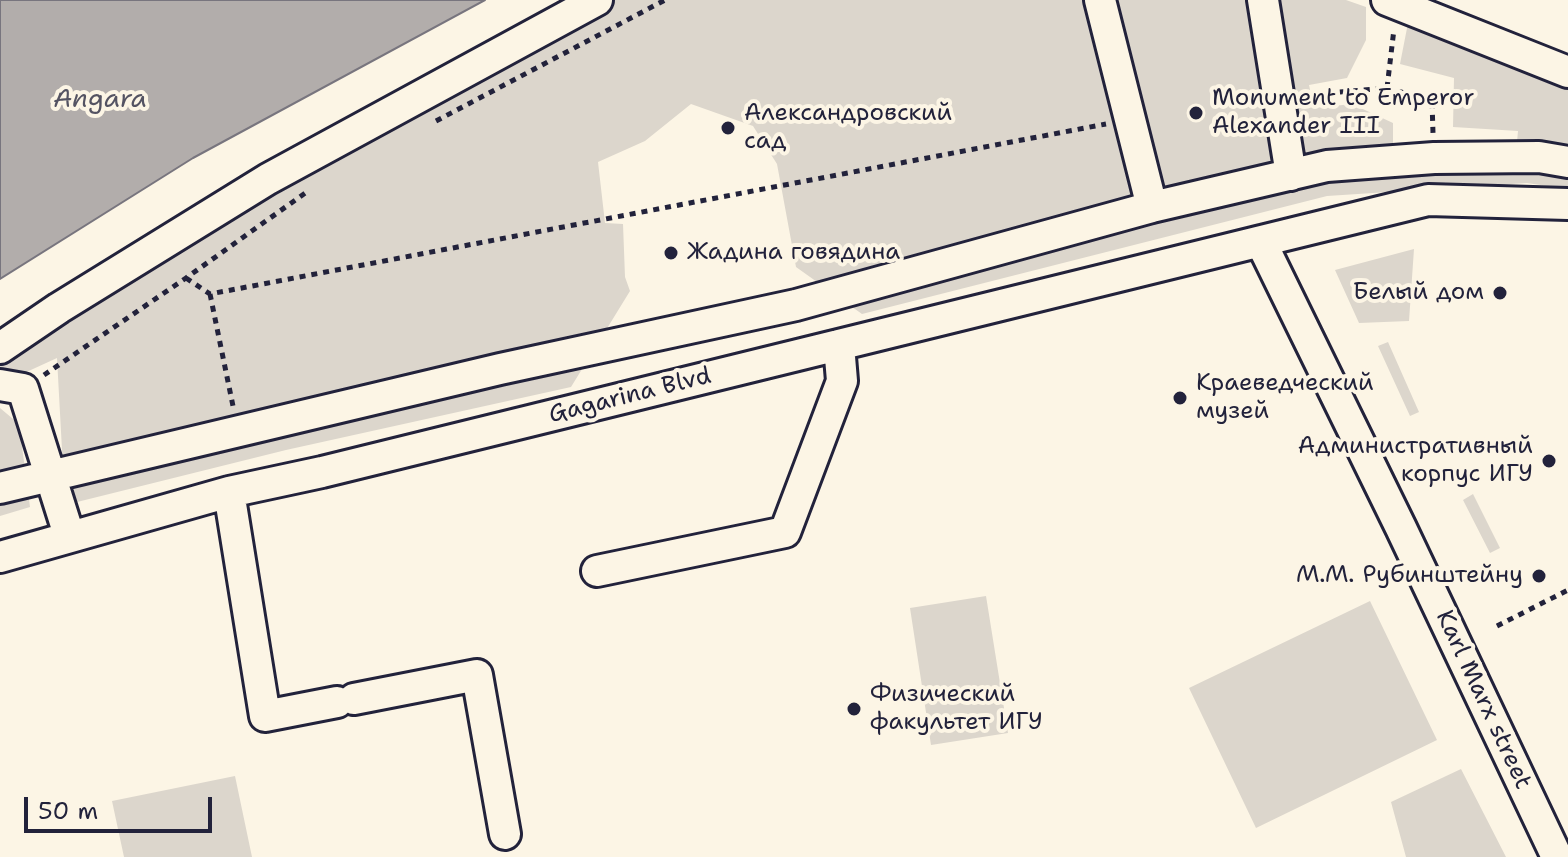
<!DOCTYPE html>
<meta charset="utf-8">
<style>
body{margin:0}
#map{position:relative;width:1568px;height:857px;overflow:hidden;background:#fcf5e5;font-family:"Shantell Sans",sans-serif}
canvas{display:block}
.scale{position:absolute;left:24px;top:797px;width:188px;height:36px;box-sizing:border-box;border:4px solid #22223b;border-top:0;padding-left:10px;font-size:24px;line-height:28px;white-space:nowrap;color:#22223b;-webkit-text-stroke:6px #fcf5e5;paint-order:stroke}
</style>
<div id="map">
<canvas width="1568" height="857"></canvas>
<div class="scale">50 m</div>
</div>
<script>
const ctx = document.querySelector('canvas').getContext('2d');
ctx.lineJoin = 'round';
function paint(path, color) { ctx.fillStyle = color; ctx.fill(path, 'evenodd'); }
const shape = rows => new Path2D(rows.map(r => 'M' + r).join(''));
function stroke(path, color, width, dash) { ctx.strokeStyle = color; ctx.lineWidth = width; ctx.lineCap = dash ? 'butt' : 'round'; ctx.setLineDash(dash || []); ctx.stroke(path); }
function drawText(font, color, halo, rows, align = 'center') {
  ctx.font = font + ' "Shantell Sans",sans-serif'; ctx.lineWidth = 8; ctx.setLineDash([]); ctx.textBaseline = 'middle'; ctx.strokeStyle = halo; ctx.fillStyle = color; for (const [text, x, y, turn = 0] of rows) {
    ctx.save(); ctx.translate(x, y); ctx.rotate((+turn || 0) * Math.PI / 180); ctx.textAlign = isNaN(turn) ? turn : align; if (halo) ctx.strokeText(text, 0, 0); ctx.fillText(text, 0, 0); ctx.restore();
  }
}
paint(shape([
 [614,0,1346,0,1366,7,1366,40,1347,78,1309,85,1314,108,1352,104,1393,123,1393,149,1327,181,1557,169,1568,171,1568,189,1527,183,1327,196,862,314,796,267,777,164,753,126,691,104,645,141,598,162,605,223,623,224,625,277,630,291,571,387,286,450,65,505,57,358,9,380,0,374,0,359,230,212],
 [1408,23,1568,84,1568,148,1517,142,1518,131,1453,127,1454,78,1400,64],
 [1414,249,1409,321,1359,323,1335,270],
 [1388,342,1419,412,1410,416,1378,346],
 [0,408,19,424,30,507,0,516],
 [1473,494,1500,548,1490,553,1463,500],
 [986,596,1008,733,931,745,910,608],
 [1370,601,1437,740,1256,828,1189,688],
 [1461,769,1506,857,1406,857,1391,802],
 [235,776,252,857,124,857,112,801]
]), '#dcd6cc');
const water = shape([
 [0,0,485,0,193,158,0,279,0,0]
]);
paint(water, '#b2adab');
stroke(water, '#78757e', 2);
const minor = shape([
 [1100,0,1152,207],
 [1263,0,1291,175],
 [1387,0,1568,72],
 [1261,242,1401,528,1557,857],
 [0,348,59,308,268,179,597,0],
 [0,385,23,389,69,535],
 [0,488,500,369,796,305,1152,207,1327,166,1434,158,1539,157,1568,162],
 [229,492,265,716,337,702],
 [0,557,229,492,322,472,1428,200,1568,204],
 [597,571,785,532,842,381,839,345],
 [354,699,477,675,505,834]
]);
stroke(minor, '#22223b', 36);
stroke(shape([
 [1387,88,1394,29],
 [1304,95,1387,88,1432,101,1433,133],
 [436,121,665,0],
 [186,278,210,294,1106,124],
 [210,294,233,406],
 [44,375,186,278,308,191],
 [1497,626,1568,590]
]), '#22223b', 5, [6, 6]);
stroke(minor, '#fcf5e5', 30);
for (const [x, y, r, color] of [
 [1196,113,8,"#22223b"],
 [728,128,8,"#22223b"],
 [671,253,8,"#22223b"],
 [1500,293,8,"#22223b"],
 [1180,398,8,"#22223b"],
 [1549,461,8,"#22223b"],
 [1539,576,8,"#22223b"],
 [854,709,8,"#22223b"]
]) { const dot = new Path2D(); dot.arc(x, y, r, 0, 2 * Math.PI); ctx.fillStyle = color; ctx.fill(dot); stroke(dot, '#fcf5e5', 3); }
drawText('24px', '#22223b', '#fcf5e5', [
 ["Monument to Emperor",1212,99],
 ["Alexander III",1212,127],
 ["Александровский",744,114],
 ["сад",744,142],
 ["Жадина говядина",687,253],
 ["Белый дом",1484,293,"right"],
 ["Краеведческий",1196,384],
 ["музей",1196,412],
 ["Административный",1533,447,"right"],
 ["корпус ИГУ",1533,475,"right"],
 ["М.М. Рубинштейну",1523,576,"right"],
 ["Физический",870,695],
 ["факультет ИГУ",870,723]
], 'left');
drawText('24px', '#22223b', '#fcf5e5', [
 ["Gagarina Blvd",630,396,-14],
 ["Karl Marx street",1483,700,65]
]);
drawText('italic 26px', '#545362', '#fcf5e5', [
 ["Angara",100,100]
]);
</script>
